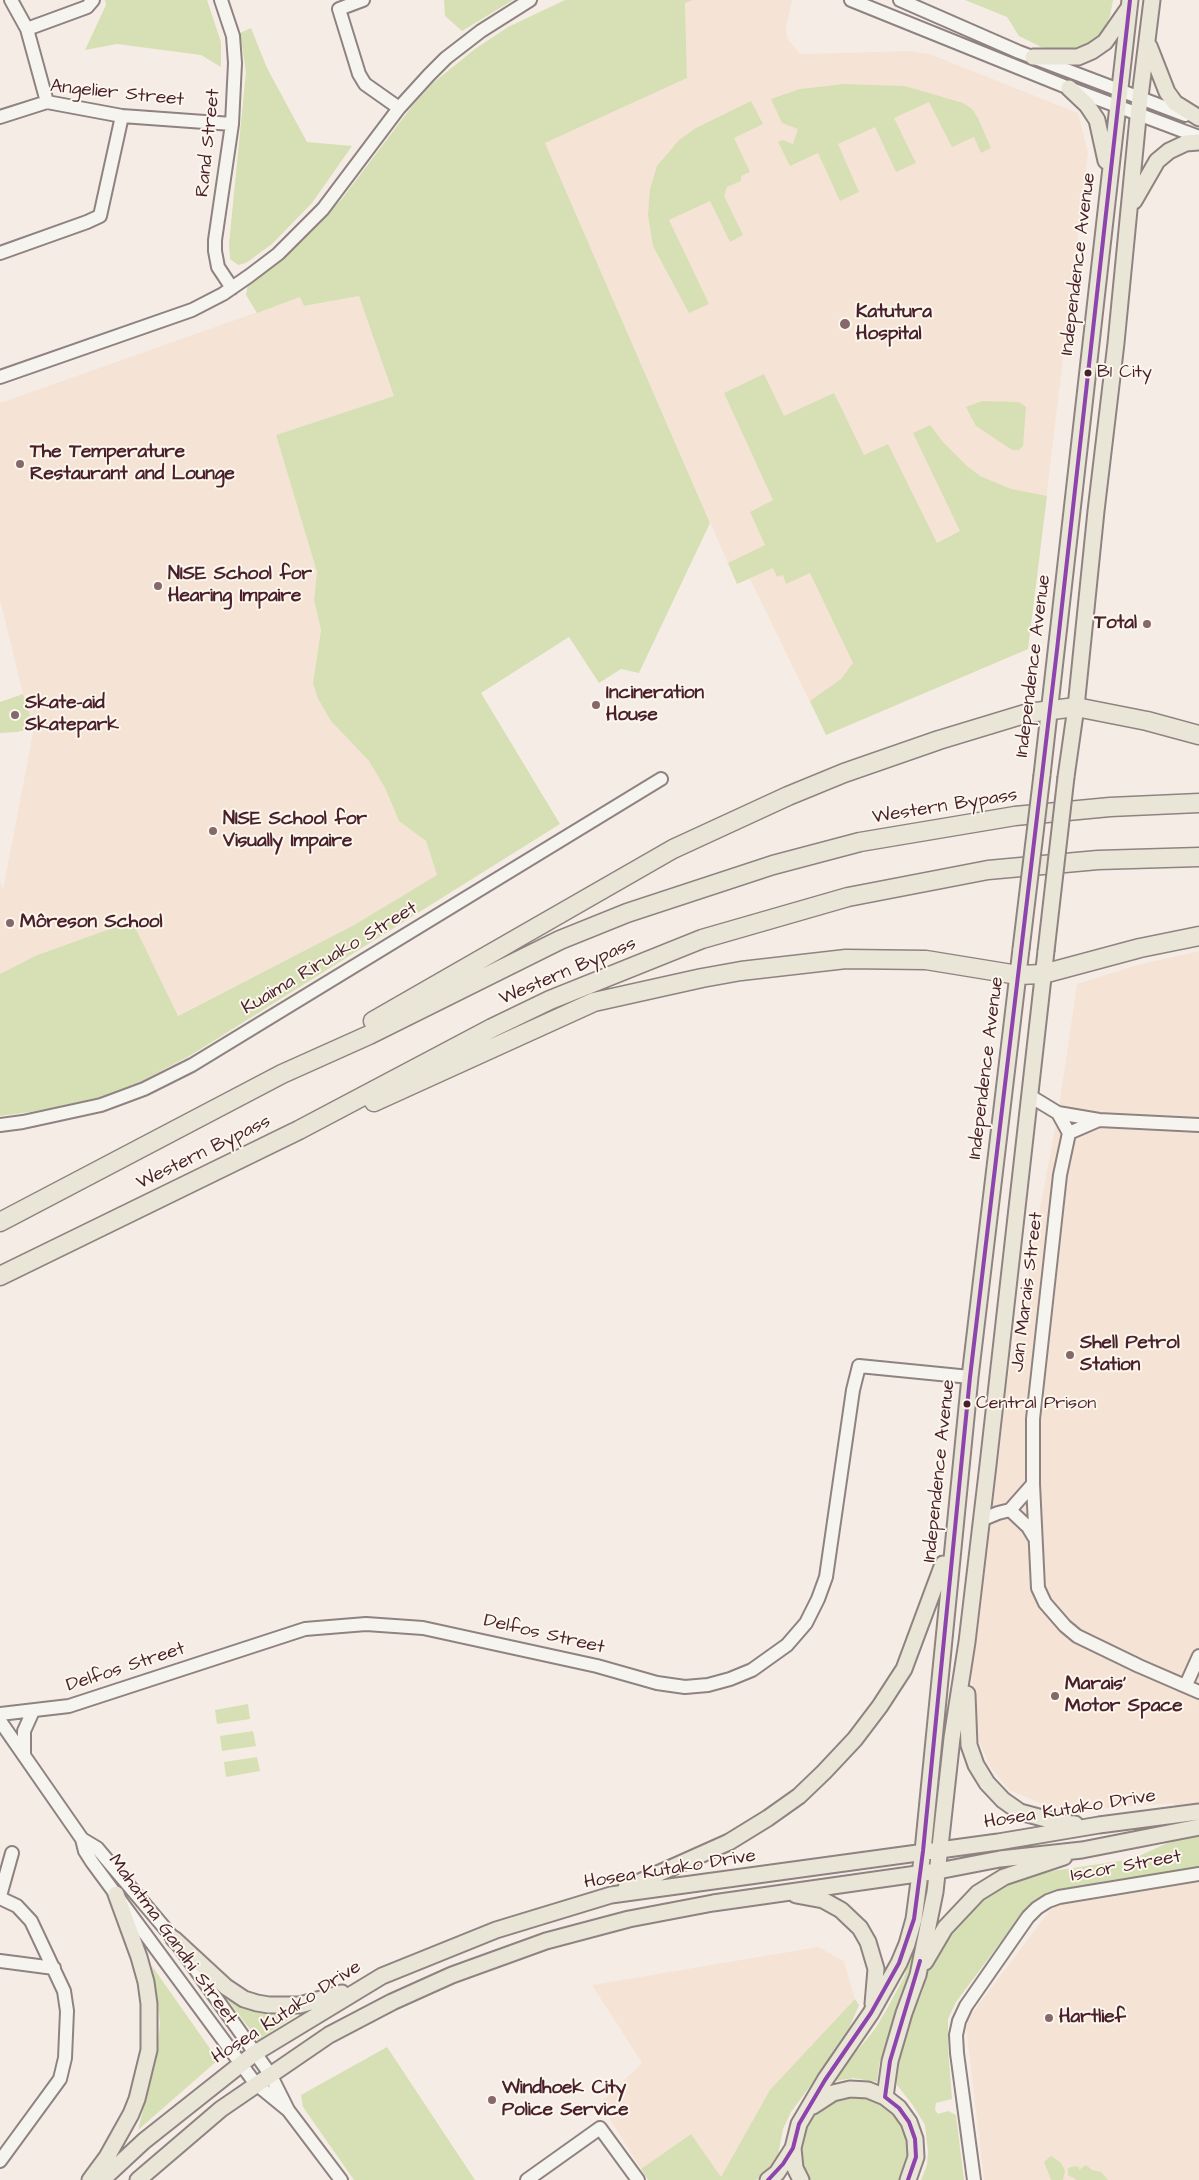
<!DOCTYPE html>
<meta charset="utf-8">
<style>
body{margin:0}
canvas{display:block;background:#f5ede5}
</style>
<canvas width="1199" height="2180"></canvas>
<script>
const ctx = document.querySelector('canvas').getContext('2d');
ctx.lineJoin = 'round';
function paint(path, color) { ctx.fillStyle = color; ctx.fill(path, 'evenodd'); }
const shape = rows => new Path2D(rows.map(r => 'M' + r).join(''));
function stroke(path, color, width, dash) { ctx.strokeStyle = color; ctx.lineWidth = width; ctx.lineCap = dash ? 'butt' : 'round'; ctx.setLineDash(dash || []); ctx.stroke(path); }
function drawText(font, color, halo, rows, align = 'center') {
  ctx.font = font + ' "Architects Daughter",sans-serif'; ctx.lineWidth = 4; ctx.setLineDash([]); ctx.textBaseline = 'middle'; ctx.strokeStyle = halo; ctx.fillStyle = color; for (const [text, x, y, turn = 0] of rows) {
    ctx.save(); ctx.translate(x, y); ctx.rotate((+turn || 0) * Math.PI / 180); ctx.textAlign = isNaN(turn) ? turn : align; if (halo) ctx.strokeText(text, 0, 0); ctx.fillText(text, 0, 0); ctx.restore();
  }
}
paint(shape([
 [693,0,792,0,786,29,787,38,800,54,909,51,930,54,1078,113,1088,152,1028,649,826,735,750,579,737,584,545,143,687,78,685,2],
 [359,296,395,396,276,435,317,572,314,600,321,630,313,683,318,699,331,721,369,761,385,788,399,821,426,841,437,875,354,925,177,1016,35,956,0,974,0,881,3,889,34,728,23,694,0,600,0,403,300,297,305,306],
 [1199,951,1199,2180,984,2180,966,2028,970,2016,1053,1906,1181,1882,1174,1803,1061,1812,1009,1790,991,1768,979,1741,967,1642,981,1520,1058,1113,1077,984,1137,965],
 [818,1947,844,1961,855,1999,761,2106,721,2178,691,2134,641,2169,600,2103,642,2063,592,1985]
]), '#f5e4d6');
paint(shape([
 [105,0,207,0,221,42,221,67,201,55,117,44,85,50,106,5],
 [444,0,513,0,462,31,445,16],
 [565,0,693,0,685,3,687,78,545,143,710,523,639,673,621,669,599,683,569,637,481,693,560,824,191,1055,140,1082,100,1098,60,1108,0,1116,0,974,35,956,132,921,178,1016,354,925,437,875,426,841,399,821,385,788,369,761,331,721,318,699,313,683,321,630,314,600,317,572,276,435,394,396,359,296,304,306,300,297,257,313,246,295,248,284,281,260,341,200,413,105,433,83,475,49,508,27],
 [965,0,1113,0,1110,16,1101,35,1091,44,1075,50,1059,51,1041,47,1019,36,1007,17],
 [251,28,267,68,307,142,352,146,312,203,272,244,246,263,238,265,230,259,229,244,246,72,240,33],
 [844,84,905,86,963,103,972,109,978,118,991,148,981,153,974,137,952,147,929,102,894,118,916,163,896,172,875,127,838,144,859,192,840,201,818,153,790,166,778,142,782,140,793,144,798,129,782,123,771,99,800,89],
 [751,101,763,124,734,138,750,172,741,176,741,181,727,187,724,196,743,235,730,242,710,201,669,220,709,304,689,313,653,246,648,215,650,189,657,166,679,140,696,128],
 [764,374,784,416,834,393,864,455,888,444,937,543,960,531,913,433,930,425,943,442,967,466,980,476,1011,489,1047,496,1028,649,826,735,810,701,841,679,853,663,810,573,786,584,783,575,777,577,773,568,737,584,728,563,765,545,750,512,773,500,724,393],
 [982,401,1019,402,1026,407,1023,446,1019,450,1012,450,976,426,966,407],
 [23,694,34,728,17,732,0,733,0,702],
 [248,1704,250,1719,217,1724,215,1710],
 [253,1731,256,1746,222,1751,220,1736],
 [257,1757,260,1771,226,1777,224,1762],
 [1199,1836,1199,1869,1144,1878,1024,1913,1014,1924,956,2002,948,2019,948,2049,952,2099,936,2103,935,2110,938,2114,948,2111,956,2115,964,2180,921,2180,927,2165,928,2152,925,2125,912,2104,897,2085,895,2067,908,2024,922,1993,931,1961,947,1937,980,1899,999,1887,1033,1874,1132,1859,1172,1841],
 [922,1922,915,1953,879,2065,877,2082,853,2078,831,2082,875,2029,888,2007,904,1977],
 [152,1966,218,2060,138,2130,157,2055,160,2023,157,1993],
 [855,1999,859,2005,844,2040,791,2112,783,2129,778,2155,773,2165,765,2173,756,2180,648,2180,641,2169,691,2134,721,2177,770,2090],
 [228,2000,271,2015,299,2013,258,2040],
 [387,2047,475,2180,354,2180,303,2107,301,2095],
 [855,2094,879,2100,897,2115,908,2137,909,2148,904,2172,900,2180,810,2180,801,2160,800,2146,808,2119,818,2108,830,2100],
 [1051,2156,1061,2163,1065,2171,1063,2180,1051,2180,1044,2162],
 [1086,2165,1092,2170,1101,2172,1108,2180,1077,2180,1068,2175,1068,2168,1075,2166,1079,2167,1079,2170]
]), '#d6e0b4');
const minor = shape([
 [11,0,27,29,47,102],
 [221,0,233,36,235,63,232,124,215,240,215,251,218,267,232,288],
 [363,0,339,9,359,74,365,84,399,108],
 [851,0,1069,88,1199,137],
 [900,0,1019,52,1185,115],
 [27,29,87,7,93,0],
 [0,117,47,102,122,116,232,124],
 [0,253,87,222,100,216,122,116],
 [0,377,192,310,223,294,249,276,278,254,323,209,399,108,429,75,446,58,481,31,530,0],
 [1030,1096,1058,1113,1099,1120,1199,1125],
 [1058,1113,1069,1133,1060,1175,1033,1419,1033,1484,1038,1588,1045,1603,1065,1626,1077,1636,1139,1666,1199,1692],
 [0,1125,23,1122,101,1105,144,1089,192,1065,661,779],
 [1069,1133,1099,1120],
 [1010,1510,1028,1527,1034,1537],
 [981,1520,998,1513,1010,1510,1033,1484],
 [1186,1685,1199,1656],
 [0,1714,69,1706,305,1629,366,1624,423,1628,597,1666,657,1683,685,1687,708,1685,730,1679,752,1670,787,1645,806,1623,818,1599,826,1577,853,1390,859,1366,970,1377],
 [0,1721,82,1839,85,1851,92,1862,255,2083,288,2110],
 [24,1755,24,1731,33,1711],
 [82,1839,97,1848,174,1939,270,2074,288,2110,341,2180],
 [0,1896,12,1853],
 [0,1898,17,1906,31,1921,64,1991,67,2011,65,2058,60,2079,0,2161],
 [0,1961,54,1968],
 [527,2180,600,2128,638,2180],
 [974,2180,957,2053,956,2035,959,2021,966,2006,1028,1917,1037,1908,1048,1901,1059,1897,1199,1874]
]);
const major = shape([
 [1149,46,1167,92,1175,103,1199,118],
 [1033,57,1078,57,1092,51,1105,42,1128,9],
 [1069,88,1087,105,1097,120,1106,161],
 [1134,201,1157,161,1169,151,1186,143,1199,142],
 [1042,775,1130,0],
 [1066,777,1076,707,1096,511,1116,343,1140,97,1152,0],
 [967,1694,969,1745,976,1765,987,1783,1003,1800,1020,1812,1061,1823,1075,1824],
 [626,1888,729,1842,768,1818,799,1796,824,1772,855,1739,880,1706,904,1669,943,1564],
 [796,1895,823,1900,841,1910,860,1928,868,1942,876,1969,873,2004],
 [174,1939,226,1987,244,1999,257,2003,269,2005,300,2005,342,1993],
 [925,1962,945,1928,978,1893,1004,1877,1064,1857],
 [885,2097,890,2061,904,2013,918,1975,935,1892,952,1738,967,1642,988,1465,1046,951],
 [813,2106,833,2093,850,2089,868,2090,885,2097,899,2108,909,2122,915,2139,916,2157,908,2180],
 [90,2180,107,2157,131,2114,137,2099,149,2050,149,2004,146,1982,139,1957,116,1894],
 [102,2180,144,2141,255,2053,382,1976,496,1930,611,1895,998,1842,1099,1825,1199,1812],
 [138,2180,221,2109,329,2035,392,2002,452,1975,546,1941,629,1919,713,1903,938,1871,1000,1859,1082,1850,1199,1827],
 [768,2180,777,2173,793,2148],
 [801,2180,795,2168,793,2148,799,2124,825,2080,871,2013,899,1963,907,1944,914,1919,923,1851,970,1377,1021,949]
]);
const highway = shape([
 [373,1021,673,849,788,796,844,773,939,740,1028,713,1076,707,1147,721,1199,735],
 [374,1102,594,1002,702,978,741,971,846,959,926,960,1018,975,1043,974,1140,948,1199,936],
 [0,1222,282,1074,369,1035,560,940,627,913,773,865,860,842,1015,816,1110,807,1199,803],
 [0,1276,299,1130,492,1028,550,1000,702,939,848,897,988,870,1098,860,1199,857]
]);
stroke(minor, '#8f8382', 16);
stroke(major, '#8f8382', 19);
stroke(highway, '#8f8382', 21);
stroke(minor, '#f6f4ef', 12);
stroke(major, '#e9e5d7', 15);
stroke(highway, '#e9e5d7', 18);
const majorBridge = shape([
 [1021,949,1042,775],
 [1046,951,1066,777]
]);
stroke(majorBridge, '#8f8382', 19, []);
stroke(majorBridge, '#e9e5d7', 15);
stroke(shape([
 [768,2180,783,2164,793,2148,799,2124,825,2080,871,2013,899,1963,914,1919,923,1851,970,1377,1057,650,1130,0],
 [908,2180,916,2157,915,2139,909,2122,899,2108,885,2097,890,2061,920,1961]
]), '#8e44ad', 4);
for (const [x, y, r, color] of [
 [845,324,6,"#86676c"],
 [1088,373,4.5,"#4a1f2b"],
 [20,464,5,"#86676c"],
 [158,586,5,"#86676c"],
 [1147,624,5,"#86676c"],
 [596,705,5,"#86676c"],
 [15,715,5,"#86676c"],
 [213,831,5,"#86676c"],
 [10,923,5,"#86676c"],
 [1070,1355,5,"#86676c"],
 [967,1404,4.5,"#4a1f2b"],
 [1055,1696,5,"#86676c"],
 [1049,2018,5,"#86676c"],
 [492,2100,5,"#86676c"]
]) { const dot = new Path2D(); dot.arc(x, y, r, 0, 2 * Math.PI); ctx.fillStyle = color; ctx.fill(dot); stroke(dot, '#fbf7ec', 2); }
drawText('18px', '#4a1f2b', '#fbf7ec', [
 ["B1 City",1097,373],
 ["Central Prison",976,1404]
], 'left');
drawText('19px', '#4a1f2b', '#fbf7ec', [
 ["Angelier Street",117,94,6],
 ["Rand Street",209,143,-84],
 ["Independence Avenue",1079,264,-83],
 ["Independence Avenue",1034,666,-83],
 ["Western Bypass",945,807,-9],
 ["Kuaima Riruako Street",330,959,-31],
 ["Western Bypass",568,972,-23],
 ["Independence Avenue",987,1068,-83],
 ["Western Bypass",204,1153,-26],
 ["Jan Marais Street",1028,1292,-83],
 ["Independence Avenue",940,1471,-84],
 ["Delfos Street",544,1635,13],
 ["Delfos Street",126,1668,-18],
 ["Hosea Kutako Drive",1070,1810,-9],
 ["Iscor Street",1126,1867,-10],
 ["Hosea Kutako Drive",670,1870,-9],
 ["Mahatma Gandhi Street",172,1940,54],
 ["Hosea Kutako Drive",287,2013,-33]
]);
drawText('bold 19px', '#4a1f2b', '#fbf7ec', [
 ["Katutura",856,313],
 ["Hospital",856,335],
 ["The Temperature",30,453],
 ["Restaurant and Lounge",30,475],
 ["NISE School for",168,575],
 ["Hearing Impaire",168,597],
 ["Total",1137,624,"right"],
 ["Incineration",606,694],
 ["House",606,716],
 ["Skate-aid",25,704],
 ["Skatepark",25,726],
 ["NISE School for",223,820],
 ["Visually Impaire",223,842],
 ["Môreson School",20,923],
 ["Shell Petrol",1080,1344],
 ["Station",1080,1366],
 ["Marais'",1065,1685],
 ["Motor Space",1065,1707],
 ["Hartlief",1059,2018],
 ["Windhoek City",502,2089],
 ["Police Service",502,2111]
], 'left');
</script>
